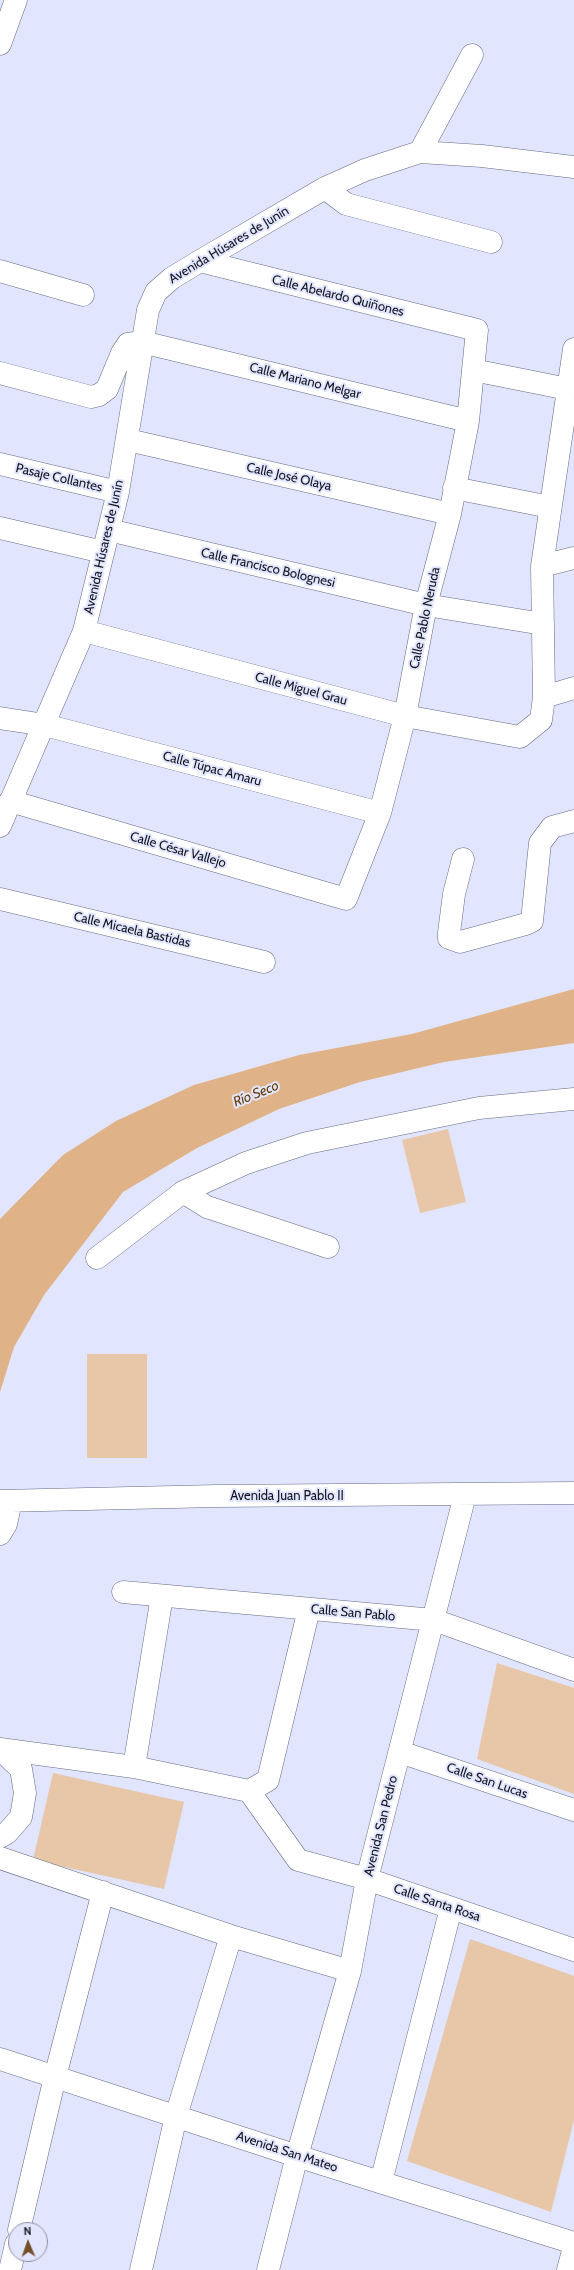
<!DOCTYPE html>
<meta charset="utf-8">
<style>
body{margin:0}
#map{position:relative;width:574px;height:2270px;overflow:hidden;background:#e1e5fd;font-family:Cabin,sans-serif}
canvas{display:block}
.north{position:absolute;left:8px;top:2222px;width:40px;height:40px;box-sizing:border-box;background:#e1e5fd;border:1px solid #8e91a4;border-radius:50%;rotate:358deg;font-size:11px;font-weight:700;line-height:16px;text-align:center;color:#12141e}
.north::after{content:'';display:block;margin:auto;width:14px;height:18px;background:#744f2a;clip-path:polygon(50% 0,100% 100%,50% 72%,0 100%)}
</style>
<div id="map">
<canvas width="574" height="2270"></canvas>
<div class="north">N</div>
</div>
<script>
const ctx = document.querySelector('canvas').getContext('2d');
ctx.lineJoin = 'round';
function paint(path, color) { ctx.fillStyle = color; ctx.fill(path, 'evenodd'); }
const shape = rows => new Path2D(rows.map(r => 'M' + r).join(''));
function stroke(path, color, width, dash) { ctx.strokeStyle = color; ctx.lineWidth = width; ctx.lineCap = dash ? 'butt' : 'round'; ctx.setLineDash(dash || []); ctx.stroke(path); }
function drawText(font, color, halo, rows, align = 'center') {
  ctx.font = font + ' Cabin,sans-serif'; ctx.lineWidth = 4; ctx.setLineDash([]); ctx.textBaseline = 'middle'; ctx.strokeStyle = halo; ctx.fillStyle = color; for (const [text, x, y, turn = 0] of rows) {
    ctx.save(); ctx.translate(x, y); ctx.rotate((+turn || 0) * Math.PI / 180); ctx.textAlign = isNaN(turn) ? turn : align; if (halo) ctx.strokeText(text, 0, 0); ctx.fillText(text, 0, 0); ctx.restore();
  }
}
paint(shape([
 [448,1129,466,1202,420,1213,402,1140],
 [87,1354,147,1354,147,1458,87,1458],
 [497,1663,574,1688,574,1794,477,1759],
 [53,1773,184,1802,164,1889,33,1860],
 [470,1939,574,1976,574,2120,551,2212,407,2161]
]), '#e8c6a8');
paint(shape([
 [574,989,574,1043,444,1062,360,1082,279,1109,197,1148,123,1192,44,1295,14,1347,0,1392,0,1219,63,1155,116,1121,194,1085,299,1055,412,1034]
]), '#e0b287');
const minor = shape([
 [0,44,16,0],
 [420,152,472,55],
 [325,188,346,204,491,242],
 [0,271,83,295],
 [473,370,568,389],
 [0,373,91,397,99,395,107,389,122,353,128,344,142,342,468,421],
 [128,440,450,514],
 [0,464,118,492],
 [454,488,550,507],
 [0,528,103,552],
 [109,530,426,605,543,624],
 [542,566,574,558],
 [84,631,405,716,520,737,541,720,544,697,542,566,574,349],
 [544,697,574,688],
 [0,718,45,725,380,813],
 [10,801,346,899,380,813,405,716,426,605,450,514,468,421,477,330,200,261],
 [0,826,84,631,118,492,148,310,156,292,172,278,200,261,325,188,365,170,420,152,482,156,574,167],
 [463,859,454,894,449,933,449,938,460,942,526,924,532,921,540,843,552,827,574,821],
 [0,899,264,962],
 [183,1192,207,1207,328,1247],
 [97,1258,183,1192,246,1163,307,1143,479,1108,574,1099],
 [0,1501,217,1496,574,1493],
 [0,1534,6,1524,11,1501],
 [123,1592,434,1620,574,1670],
 [0,1749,134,1767,249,1791,298,1860,367,1879,574,1950],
 [0,1749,21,1769,25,1793,21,1817,7,1833,0,1837],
 [400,1752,574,1810],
 [134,1767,162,1596],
 [249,1791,268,1780,309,1609],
 [0,1858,231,1936,350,1971],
 [0,2059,297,2156,574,2243],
 [381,2182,451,1908],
 [19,2230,55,2077,103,1892],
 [10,2270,16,2244],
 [141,2270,176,2116,231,1936],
 [268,2270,297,2156,350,1971,367,1879,465,1495],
 [568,2270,574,2247]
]);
stroke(minor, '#666a83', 23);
stroke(minor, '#fff', 22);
drawText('13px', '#12141e', '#e1e5fd', [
 ["Avenida Húsares de Junín",229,245,-31],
 ["Calle Abelardo Quiñones",338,296,14],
 ["Calle Mariano Melgar",305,381,14],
 ["Calle José Olaya",289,477,13],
 ["Pasaje Collantes",59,478,13],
 ["Avenida Húsares de Junín",104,547,-77],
 ["Calle Francisco Bolognesi",268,568,13],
 ["Calle Pablo Neruda",425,618,-78],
 ["Calle Miguel Grau",301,689,15],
 ["Calle Túpac Amaru",212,769,15],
 ["Calle César Vallejo",178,850,16],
 ["Calle Micaela Bastidas",132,930,13],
 ["Avenida Juan Pablo II",287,1496],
 ["Calle San Pablo",353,1613,5],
 ["Calle San Lucas",487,1781,19],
 ["Avenida San Pedro",381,1826,-76],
 ["Calle Santa Rosa",437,1903,19],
 ["Avenida San Mateo",287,2152,18]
]);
drawText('italic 14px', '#673c06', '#e1e5fd', [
 ["Río Seco",256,1094,-22]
]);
</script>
